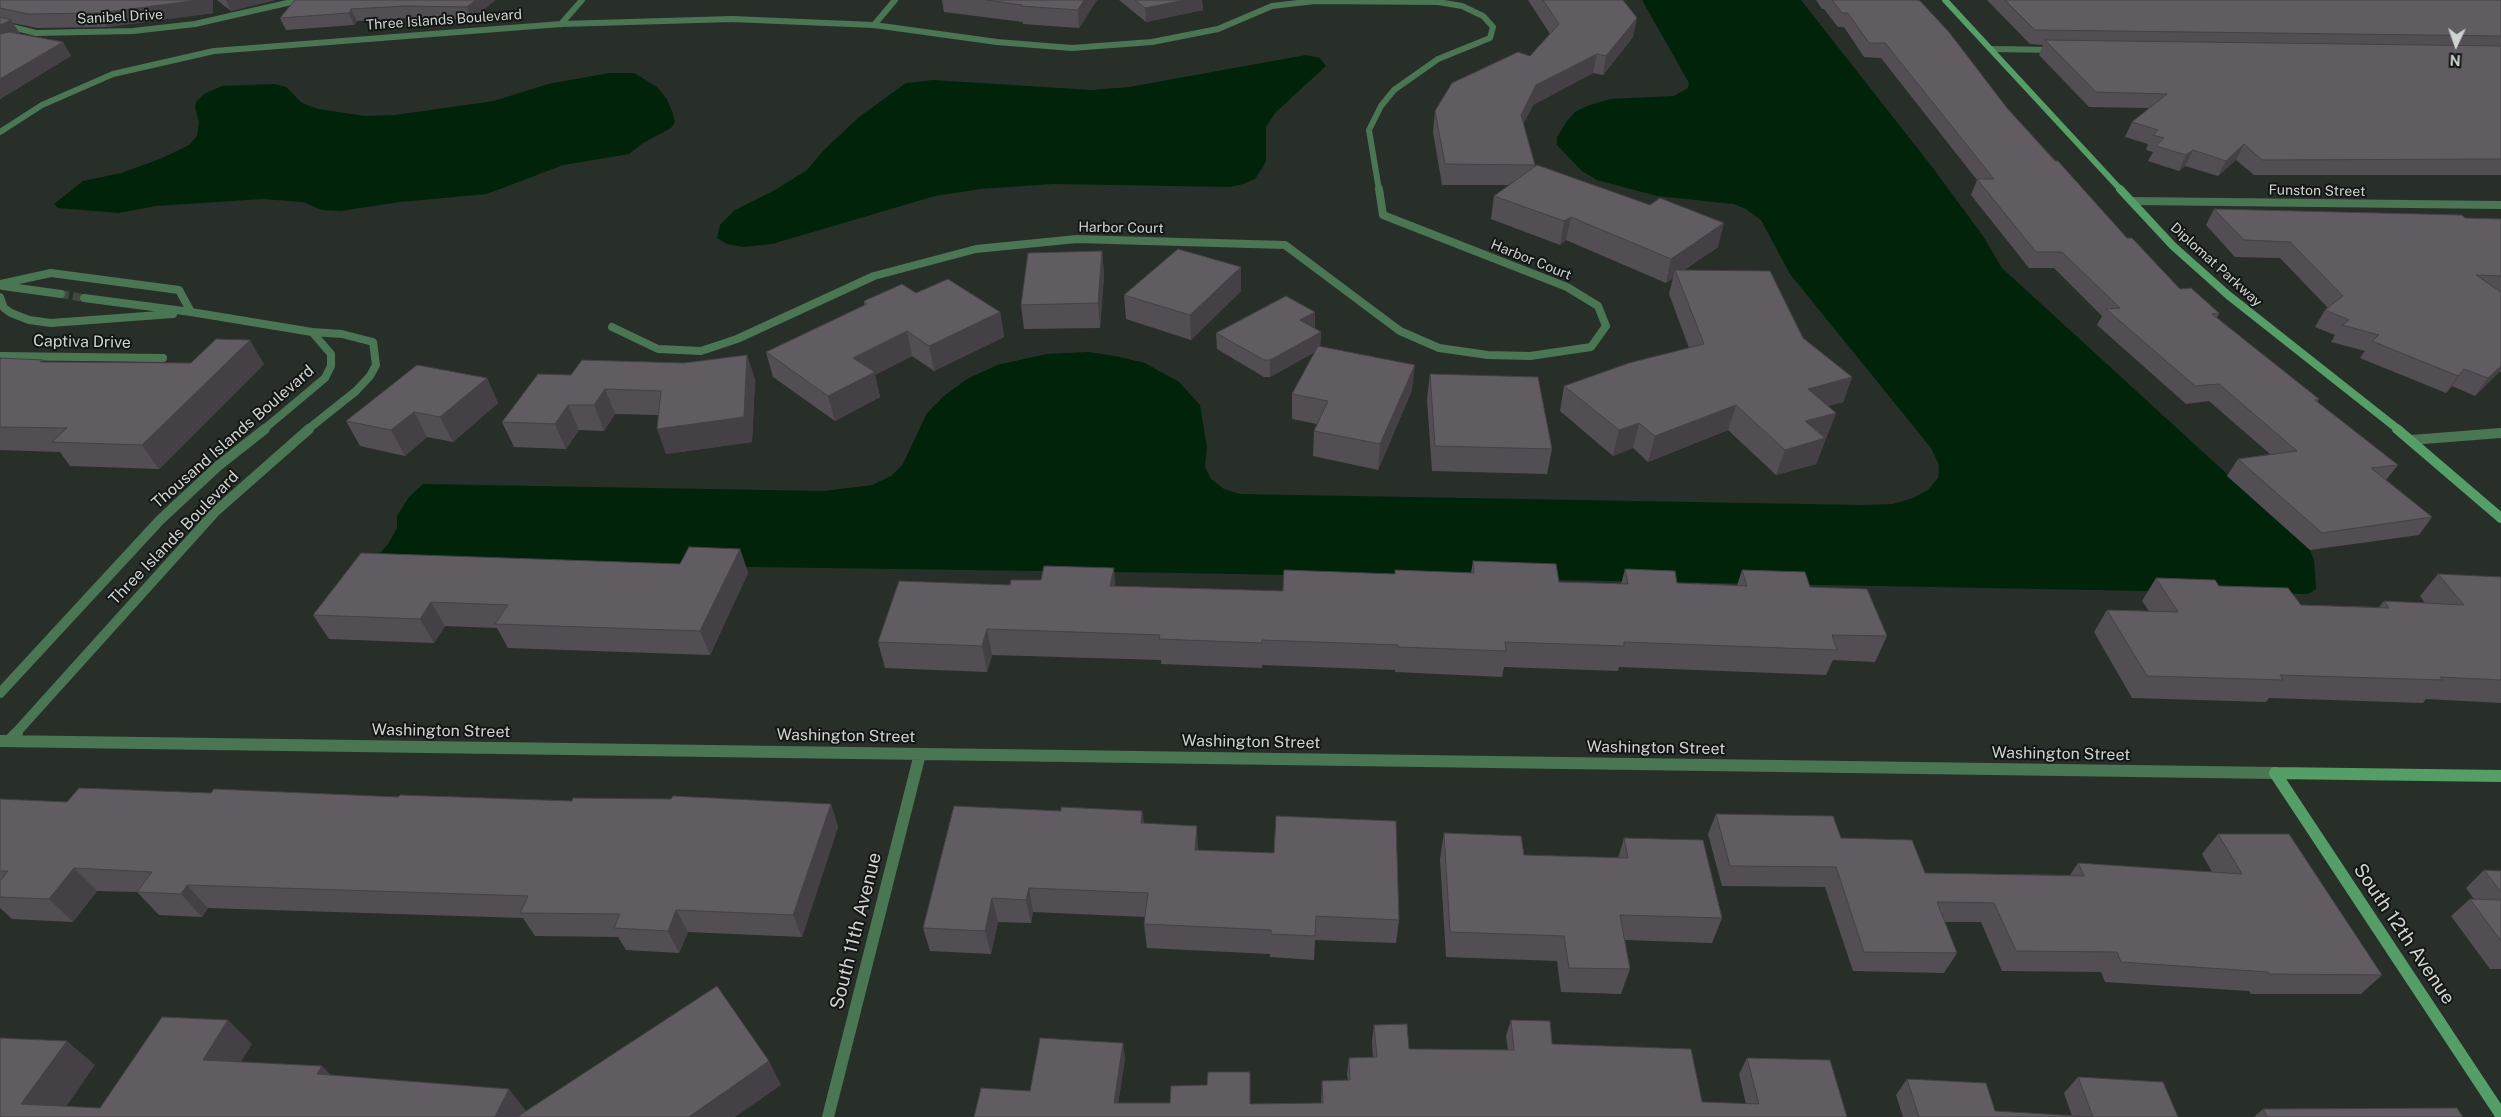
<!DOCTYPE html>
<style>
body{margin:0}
#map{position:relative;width:2501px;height:1117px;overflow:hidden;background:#282f29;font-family:"Public Sans",sans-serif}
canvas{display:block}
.north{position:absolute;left:2431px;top:20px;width:50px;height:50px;-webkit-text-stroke:4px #131614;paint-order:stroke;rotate:183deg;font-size:14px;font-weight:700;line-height:20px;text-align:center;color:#cfd4d0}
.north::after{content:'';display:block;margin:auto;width:18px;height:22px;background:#cfd4d0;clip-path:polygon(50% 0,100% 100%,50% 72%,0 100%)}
</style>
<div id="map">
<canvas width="2501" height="1117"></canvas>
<div class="north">N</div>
</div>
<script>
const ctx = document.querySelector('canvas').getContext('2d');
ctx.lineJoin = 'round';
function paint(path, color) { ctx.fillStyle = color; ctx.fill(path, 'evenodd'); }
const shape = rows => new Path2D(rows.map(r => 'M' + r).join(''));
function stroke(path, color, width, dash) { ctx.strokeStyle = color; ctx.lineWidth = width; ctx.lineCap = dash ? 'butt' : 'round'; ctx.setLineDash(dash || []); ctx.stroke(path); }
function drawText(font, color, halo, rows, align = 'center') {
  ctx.font = font + ' "Public Sans",sans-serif'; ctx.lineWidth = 4; ctx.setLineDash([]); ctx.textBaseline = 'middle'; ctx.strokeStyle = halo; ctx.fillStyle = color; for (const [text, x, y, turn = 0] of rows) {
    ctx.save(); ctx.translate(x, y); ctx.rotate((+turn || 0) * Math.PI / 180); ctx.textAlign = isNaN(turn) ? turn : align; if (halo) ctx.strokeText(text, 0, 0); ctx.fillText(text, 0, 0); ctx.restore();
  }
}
paint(shape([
 [1642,0,1801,0,1933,168,1983,236,2002,268,2310,550,2314,560,2316,589,2308,594,1181,573,609,565,379,559,380,553,388,544,397,528,397,516,409,497,423,484,824,491,872,485,891,476,903,464,927,413,944,396,967,379,997,365,1047,354,1088,352,1115,356,1145,363,1179,382,1200,405,1207,447,1205,467,1211,479,1224,489,1240,494,1863,505,1893,504,1913,498,1928,490,1938,478,1939,465,1931,448,1790,274,1761,220,1746,209,1733,204,1657,196,1597,180,1583,172,1557,145,1557,137,1567,121,1575,112,1587,106,1610,99,1674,96,1688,88,1689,83],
 [1306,55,1320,58,1326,66,1275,113,1266,127,1266,161,1263,167,1255,179,1243,184,1230,187,1053,184,980,189,935,196,772,244,744,247,727,244,717,238,720,225,735,210,775,190,807,170,823,151,859,117,906,83,933,80,1092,90,1129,87],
 [609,73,634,73,657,87,667,99,672,111,675,122,671,128,643,143,629,154,563,165,487,194,400,202,340,211,322,210,303,202,262,199,156,206,119,213,58,208,54,204,83,181,121,173,160,159,189,145,197,136,199,122,195,108,196,102,204,94,222,86,274,84,286,87,302,103,318,109,365,116,395,115,494,101,548,84]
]), '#00230a');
stroke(shape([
 [61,294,84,298]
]), '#414842', 8, [8, 4]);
stroke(shape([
 [0,24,36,33,133,31,195,24,300,0],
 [561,24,582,0],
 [874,25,895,0],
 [1991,49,2055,50],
 [0,132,42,105,113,74,214,51,561,24,732,19,874,25,997,42,1072,48,1152,42,1218,29,1272,6,1315,1,1438,2,1462,6,1483,16,1493,27,1490,38,1438,59,1394,90,1381,106,1369,130,1379,190]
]), '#4a7653', 6);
stroke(shape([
 [2132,201,2501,205],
 [0,284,51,273,179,290,191,312],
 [3,286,61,294],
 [0,297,4,308,11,313,29,320,51,323,173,314],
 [84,298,191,312,312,332,342,334,373,342,376,365,370,376,356,391,307,430],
 [612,327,658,349,701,351,737,339,874,276,976,249,1077,239,1285,245,1400,331,1439,348,1488,355,1530,356,1591,347,1606,326,1598,306,1567,287,1383,215,1379,189],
 [0,356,163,358],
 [263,430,325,378,331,366,331,354,312,332]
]), '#4a7653', 8);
stroke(shape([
 [2411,440,2501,433],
 [0,693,160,520,218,466,265,429],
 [15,734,216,511,309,429]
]), '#4a7653', 10);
stroke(shape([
 [0,741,2275,773],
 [9,741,17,733],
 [828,1117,920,754]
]), '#4a7653', 12);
stroke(shape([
 [1945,0,2121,190]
]), '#559e67', 6);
stroke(shape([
 [2120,189,2173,246,2228,295,2399,430]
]), '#559e67', 8);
stroke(shape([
 [2397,429,2501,518]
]), '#559e67', 10);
stroke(shape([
 [2275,773,2501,1115],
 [2275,773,2501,776]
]), '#559e67', 12);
paint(shape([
 [0,0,213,0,213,13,107,27,37,28,13,23,20,34,63,42,71,56,0,99],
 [217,0,275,0,231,11],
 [295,0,495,0,472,20,411,18,357,21,354,25,286,30,280,18],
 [942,0,1097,0,1079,28,1023,24,1023,22,944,12],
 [1119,0,1202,0,1203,10,1146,22],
 [1528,0,1623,0,1633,37,1603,75,1593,73,1533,105,1523,124,1535,165,1534,168,1718,247,1684,270,1803,338,1852,377,1843,402,1828,406,1836,413,1816,464,1776,475,1728,430,1648,462,1633,448,1613,456,1560,411,1564,386,1689,348,1669,294,1673,278,1666,283,1566,240,1560,245,1491,219,1494,196,1509,185,1442,185,1433,132,1435,111,1530,56,1550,34],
 [1816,0,1917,0,2007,108,2127,238,2180,289,2219,313,2217,318,2319,399,2317,402,2398,465,2386,480,2432,517,2419,535,2310,550,2227,476,2238,459,2270,454,2209,401,2186,404,2097,325,2102,316,2054,268,2029,268,1971,195,1977,180,1881,58,1864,57,1844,27,1838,27,1824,9,1822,9],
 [1987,0,2501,0,2501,175,2254,175,2236,160,2218,176,2185,166,2179,171,2148,161,2153,152,2146,150,2148,144,2125,137,2132,122,2149,108,2089,107,2039,55,2043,45,2030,44],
 [2214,209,2501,219,2501,372,2499,372,2475,396,2452,386,2446,393,2360,358,2365,351,2331,342,2335,335,2315,327,2325,310,2328,308,2280,258,2235,257,2206,225],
 [1102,251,1104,275,1100,328,1024,329,1021,305],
 [1241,291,1191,340,1126,319,1124,295],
 [916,293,1000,312,1004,337,934,371,912,356,875,375,880,397,835,421,773,377,766,352,864,305,864,301],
 [1315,328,1321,332,1320,347,1412,390,1378,470,1313,456,1314,431,1317,424,1292,419,1292,394,1315,352,1270,377,1264,377,1217,349,1216,333],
 [747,355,755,380,752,442,666,454,658,415,615,414,604,431,579,430,566,449,514,447,502,422,571,375,684,363],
 [0,358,46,362,264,364,159,469,70,466,60,452,0,450],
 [1430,374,1552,449,1547,474,1432,471,1427,399],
 [487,378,498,403,453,442,427,437,405,456,360,446,346,421],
 [740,549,748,573,710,655,508,648,497,628,445,626,434,643,329,639,313,615,680,564],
 [1473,561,1559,582,1621,584,1625,569,1677,583,1737,585,1742,570,1810,587,1887,636,1875,662,1833,660,1826,675,1619,667,1618,671,1504,667,1502,677,1395,672,1395,670,1262,665,1262,668,1161,664,1161,660,992,655,987,672,885,668,878,642,1010,585,1115,586,1283,591,1395,574,1395,570,1471,573],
 [2438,574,2501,577,2501,703,2426,699,2423,703,2269,698,2266,702,2132,698,2094,632,2107,610,2149,611,2142,601,2156,578,2219,586,2301,605,2379,607,2384,601,2425,603,2420,596],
 [211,793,572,801,831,804,838,827,802,937,688,932,679,953,626,950,618,937,535,936,523,918,208,908,202,917,159,915,137,892,97,891,73,922,12,919,0,908,0,799,67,802],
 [1061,811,1142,811,1144,824,1198,850,1399,920,1396,943,1315,940,1314,960,1270,957,1270,954,1147,948,1144,924,1145,917,1033,912,1031,923,998,922,991,954,930,951,923,928],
 [1716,814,1841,838,1925,873,2070,875,2078,863,2212,872,2202,854,2218,834,2382,975,2361,994,2251,994,2249,991,2105,982,2101,972,2002,971,1981,922,1945,922,1957,953,1944,973,1853,971,1825,887,1722,886,1708,834],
 [1444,833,1524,855,1618,858,1624,838,1722,918,1712,943,1625,940,1630,969,1621,994,1561,992,1557,961,1446,957,1440,859],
 [2484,870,2501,871,2501,969,2490,969,2451,916,2470,899,2474,899,2466,888],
 [1511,1020,1552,1044,1702,1102,1746,1104,1739,1074,1747,1058,1847,1117,974,1117,1030,1091,1123,1043,1125,1059,1118,1103,1250,1104,1321,1103,1322,1081,1348,1080,1347,1074,1349,1058,1373,1057,1372,1041,1374,1025,1409,1049,1508,1050,1506,1036],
 [2078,1077,2178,1117,1903,1117,1896,1095,1907,1079,1995,1111,2072,1116,2064,1093],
 [2263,1109,2463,1117,2254,1117]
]), '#534e54');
paint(shape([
 [200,0,213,0,213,13,107,27,99,13],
 [226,0,275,0,231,11],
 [476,0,495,0,472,20,467,7],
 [1084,0,1097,0,1079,28,1078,10],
 [1185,0,1202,0,1203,10,1146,22,1145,8],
 [351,9,357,21,354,25,349,13],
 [1637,18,1633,37,1603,75,1606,56],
 [11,20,20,34,0,40,0,25],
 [63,42,71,56,0,99,0,79],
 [1597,54,1593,73,1533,105,1518,135,1521,115,1536,85],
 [2244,144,2236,160,2218,176,2226,161],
 [2193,150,2185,166,2179,171,2186,155],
 [1571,217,1566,240,1560,245,1564,221],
 [1724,223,1718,247,1677,275,1675,270,1673,278,1666,283,1671,259],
 [1102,251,1104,275,1100,328,1098,303],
 [1241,267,1241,291,1191,340,1190,315],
 [1000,312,1004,337,934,371,929,346],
 [1315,312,1315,328,1300,320],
 [907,331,912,356,875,375,880,397,835,421,828,396,853,358],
 [1321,332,1320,349,1270,377,1270,360],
 [250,340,264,364,159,469,142,445],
 [747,355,755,380,752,442,666,454,657,429],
 [1415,365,1412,390,1378,470,1380,444],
 [2501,366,2501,369,2499,372,2475,396,2488,378],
 [2464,369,2452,386,2446,393,2458,376],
 [1852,377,1843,402,1799,414,1808,389],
 [487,378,498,403,453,442,440,417],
 [605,389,615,414,604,431,594,405],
 [568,405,579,430,566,449,555,424],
 [1736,405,1728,430,1648,462,1655,436],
 [414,412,427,437,405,456,391,430],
 [1836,413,1816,464,1776,475,1785,450,1805,421],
 [1639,423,1633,448,1613,456,1619,430],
 [740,549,748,573,710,655,700,631],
 [1114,568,1116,593,1110,586],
 [431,602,445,626,434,643,420,619],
 [987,629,992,655,987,672,982,646],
 [831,804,838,827,802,937,793,915],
 [1142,811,1145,835,1141,823],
 [1197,826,1198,850,1195,850],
 [74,868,97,891,73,922,49,899],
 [187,885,208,908,202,917,181,894],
 [1029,888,1033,912,1031,923,1026,900],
 [992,898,998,922,991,954,985,931],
 [676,910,688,932,679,953,668,931],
 [228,1020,252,1044,228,1083,203,1060],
 [67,1041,95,1065,59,1117,21,1104],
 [1123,1043,1125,1059,1116,1117,1114,1103],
 [769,1061,781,1085,735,1117,689,1117],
 [322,1066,345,1089,317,1074],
 [509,1089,527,1112,525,1117,495,1117]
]), '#444045');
const building = shape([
 [0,0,200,0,99,13,28,14,0,8,0,0],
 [295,0,476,0,467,7,406,6,351,9,349,13,280,18,295,0],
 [986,0,1084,0,1078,10,1021,6,1022,5,986,0],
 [1135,0,1185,0,1145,8,1135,0],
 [1543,0,1623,0,1637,18,1606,56,1597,54,1536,85,1521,115,1535,165,1445,164,1435,111,1452,83,1518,52,1530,56,1559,24,1543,0],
 [1832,0,1917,0,1920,1,1949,32,2007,108,2055,161,2058,161,2127,238,2132,238,2180,289,2191,288,2219,313,2212,314,2319,399,2315,400,2398,465,2371,468,2432,517,2322,533,2238,459,2297,451,2219,384,2195,386,2106,309,2120,308,2062,252,2036,252,1977,179,1994,179,1885,43,1869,43,1848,13,1842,13,1832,0],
 [2005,0,2501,0,2501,36,2035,30,2005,0],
 [0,17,11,20,0,25,0,17],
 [9,32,63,42,0,79,0,34,9,32],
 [2045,40,2501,46,2501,159,2262,160,2244,144,2226,161,2193,150,2186,155,2156,146,2164,138,2153,135,2158,130,2132,122,2167,94,2096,92,2045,40],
 [1537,165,1650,205,1660,198,1724,223,1671,259,1571,217,1564,221,1494,196,1537,165],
 [2214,209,2462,215,2465,218,2501,219,2501,276,2476,275,2501,292,2501,366,2488,378,2464,369,2458,376,2372,341,2379,335,2342,325,2349,320,2325,310,2343,296,2290,242,2244,240,2214,209],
 [1178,249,1241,267,1190,315,1124,295,1178,249],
 [1102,251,1098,303,1021,305,1028,253,1102,251],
 [1675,270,1770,271,1803,338,1852,377,1808,389,1836,413,1805,421,1825,438,1785,450,1736,405,1655,436,1639,423,1619,430,1564,386,1629,363,1704,344,1675,270],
 [948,279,1000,312,929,346,907,331,853,358,875,372,828,396,766,352,867,304,864,301,902,284,916,293,948,279],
 [1286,296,1315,312,1300,320,1321,332,1270,360,1264,360,1216,333,1286,296],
 [216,339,250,340,142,445,52,442,67,428,0,427,0,358,43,360,40,362,191,363,216,339],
 [1318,346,1415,365,1380,444,1314,431,1328,401,1292,394,1318,346],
 [747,355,744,417,657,429,661,391,605,389,594,405,568,405,555,424,502,422,538,374,571,375,582,360,684,363,747,355],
 [417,365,487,378,440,417,414,412,391,430,346,421,417,365],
 [1430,374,1538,377,1552,449,1435,446,1430,374],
 [689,547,740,549,700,631,495,624,508,605,431,602,420,619,313,615,361,553,680,564,689,547],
 [1473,561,1556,564,1559,582,1628,584,1625,569,1675,571,1677,583,1747,586,1742,570,1805,572,1810,587,1867,589,1887,636,1832,635,1837,650,1624,642,1624,646,1505,642,1506,651,1398,647,1398,645,1262,640,1262,643,1159,639,1160,635,987,629,982,646,878,642,899,581,1010,585,1011,580,1041,580,1044,566,1114,568,1110,586,1283,591,1284,570,1395,574,1395,570,1474,573,1473,561],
 [2438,574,2501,577,2501,680,2440,677,2443,680,2280,675,2283,680,2147,676,2107,610,2178,612,2156,578,2215,580,2219,586,2288,588,2301,605,2389,608,2384,601,2464,605,2438,574],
 [79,788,211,793,214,789,398,797,400,795,572,801,573,798,671,799,673,796,831,804,793,915,676,910,668,931,614,928,620,914,520,913,528,896,187,885,181,894,137,892,152,872,74,868,49,899,0,897,0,881,8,871,0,871,0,799,67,802,79,788],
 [954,806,1061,811,1061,807,1142,811,1141,823,1197,826,1195,850,1274,853,1276,816,1396,821,1399,920,1316,916,1315,936,1271,934,1271,930,1144,924,1148,893,1029,888,1026,900,992,898,985,931,923,928,954,806],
 [1716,814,1833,816,1841,838,1912,840,1925,873,2084,876,2078,863,2242,874,2218,834,2289,834,2382,975,2269,974,2268,972,2121,962,2117,952,2016,951,1994,903,1937,902,1957,953,1864,952,1836,867,1730,866,1716,814],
 [1444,833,1521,836,1524,855,1628,858,1624,838,1703,840,1722,918,1620,915,1630,969,1569,968,1564,936,1450,932,1444,833],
 [2484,870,2501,871,2501,892,2484,870],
 [2470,899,2501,900,2501,941,2470,899],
 [717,986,769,1061,689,1117,517,1117,717,986],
 [162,1017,228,1020,203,1060,322,1066,317,1074,509,1089,495,1117,0,1117,0,1038,67,1041,21,1104,100,1108,162,1017],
 [1511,1020,1550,1021,1552,1044,1691,1049,1702,1102,1759,1104,1747,1058,1830,1060,1847,1117,974,1117,981,1088,1030,1091,1040,1038,1123,1043,1114,1103,1170,1103,1171,1086,1207,1085,1208,1072,1250,1072,1250,1104,1323,1103,1322,1081,1350,1080,1349,1058,1377,1057,1374,1025,1407,1024,1409,1049,1514,1050,1511,1020],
 [2078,1077,2163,1082,2178,1117,1919,1117,1907,1079,1986,1083,1995,1111,2093,1117,2078,1077],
 [2457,1108,2463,1117,2267,1117,2263,1109,2457,1108]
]);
paint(building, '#615b62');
stroke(building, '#444045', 1);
drawText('14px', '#cfd4d0', '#131614', [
 ["Sanibel Drive",120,17,-3],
 ["Three Islands Boulevard",444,20,-4],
 ["Funston Street",2317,191,1],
 ["Harbor Court",1121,228,1],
 ["Harbor Court",1531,260,22],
 ["Diplomat Parkway",2216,265,42]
]);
drawText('16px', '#cfd4d0', '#131614', [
 ["Captiva Drive",82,342,1],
 ["Thousand Islands Boulevard",233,437,-41],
 ["Three Islands Boulevard",174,538,-46],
 ["Washington Street",441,731,1],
 ["Washington Street",846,736,1],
 ["Washington Street",1251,742,1],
 ["Washington Street",1656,748,1],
 ["Washington Street",2061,754,1]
]);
drawText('19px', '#cfd4d0', '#131614', [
 ["South 11th Avenue",856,931,-76],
 ["South 12th Avenue",2404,934,56]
]);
</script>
